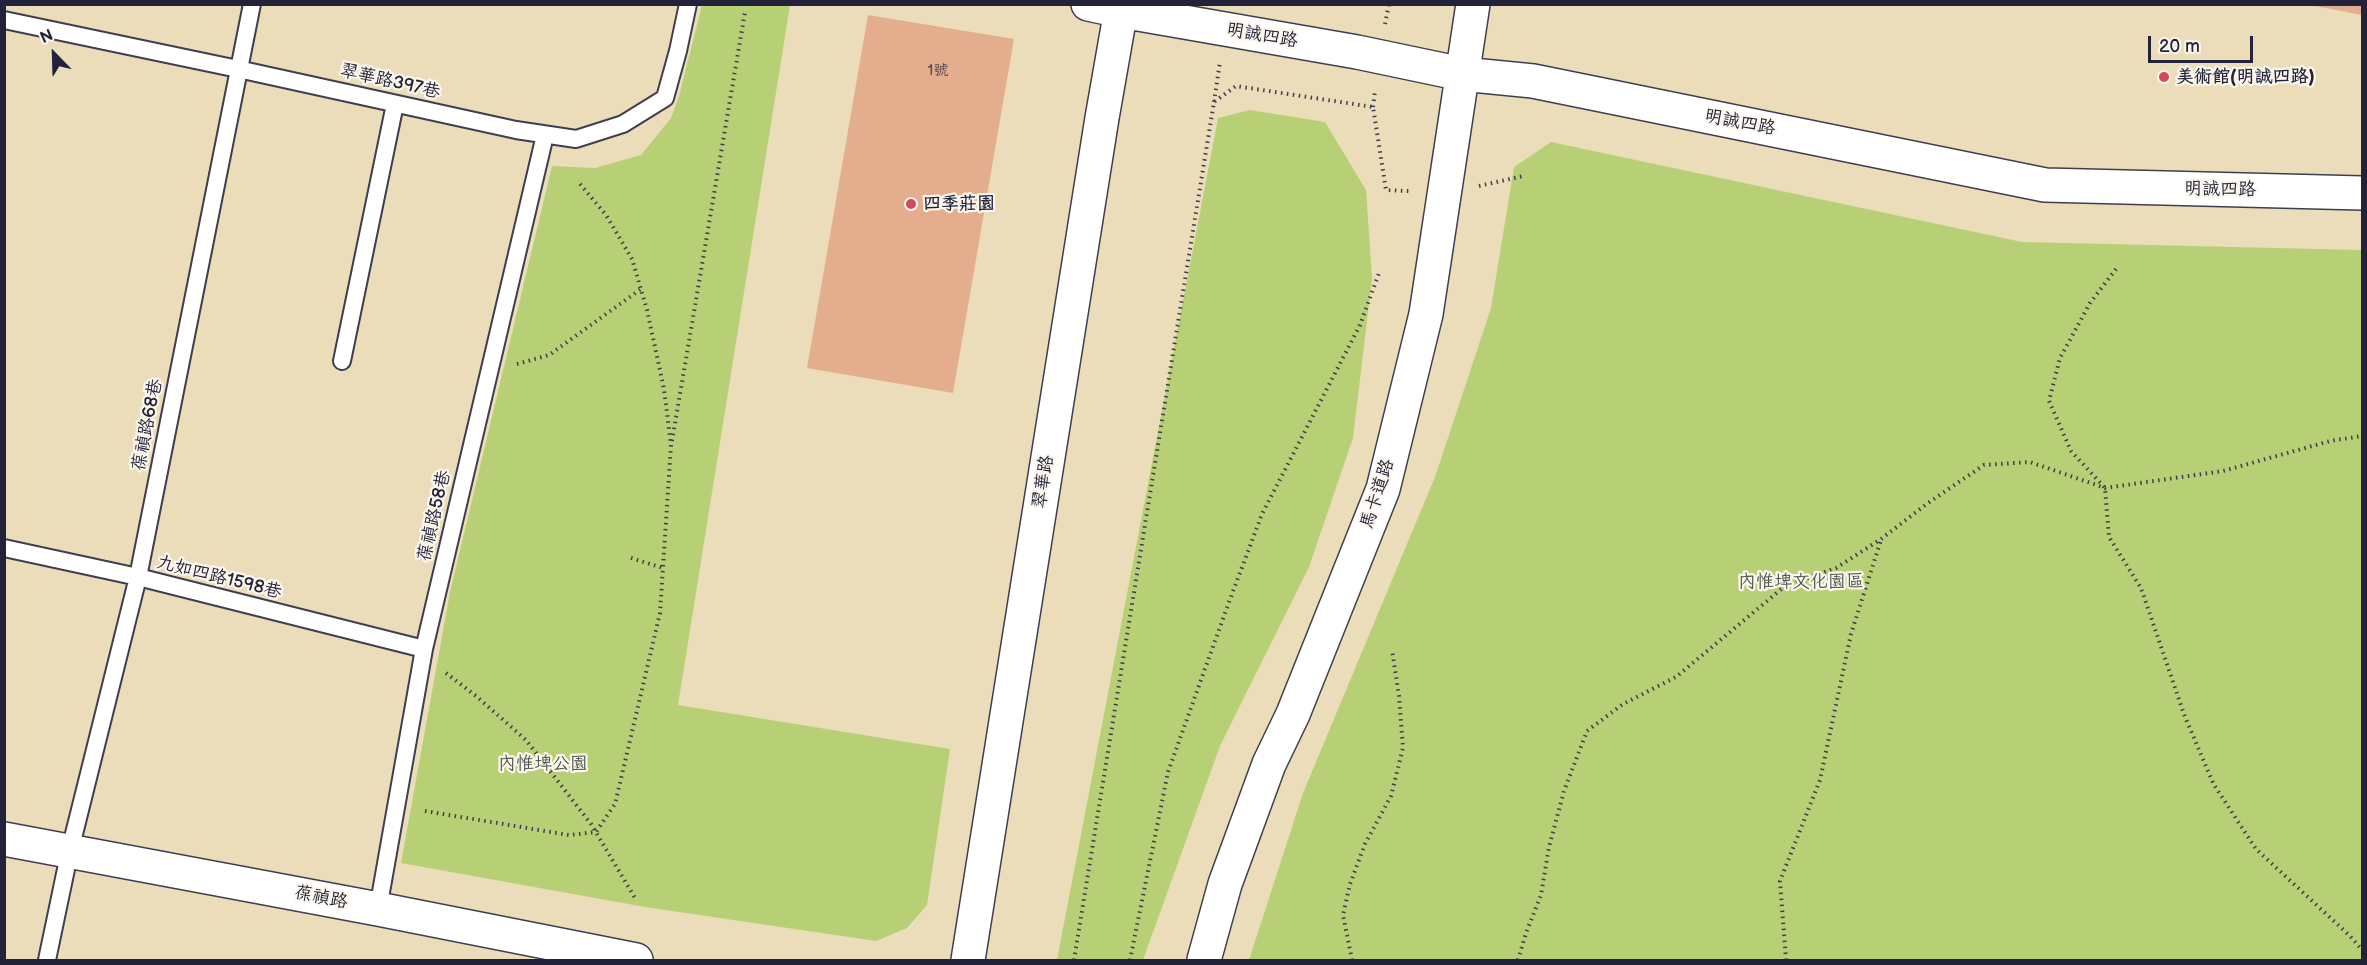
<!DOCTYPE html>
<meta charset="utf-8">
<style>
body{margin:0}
#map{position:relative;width:2367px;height:965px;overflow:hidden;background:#ebddba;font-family:"Balsamiq Sans",sans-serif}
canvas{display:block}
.frame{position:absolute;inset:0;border:6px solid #22223b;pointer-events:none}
.north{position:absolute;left:24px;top:24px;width:60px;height:60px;-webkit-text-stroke:4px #fbf7ec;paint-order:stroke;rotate:337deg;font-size:16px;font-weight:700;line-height:24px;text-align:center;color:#22223b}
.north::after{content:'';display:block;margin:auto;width:21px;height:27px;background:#22223b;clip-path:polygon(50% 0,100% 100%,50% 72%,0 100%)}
.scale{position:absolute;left:2148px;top:36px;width:105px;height:27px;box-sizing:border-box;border:3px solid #22223b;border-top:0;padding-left:8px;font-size:18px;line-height:21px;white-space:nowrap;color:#22223b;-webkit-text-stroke:4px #fbf7ec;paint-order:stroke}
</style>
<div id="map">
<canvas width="2367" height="965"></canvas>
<div class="frame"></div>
<div class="north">N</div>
<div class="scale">20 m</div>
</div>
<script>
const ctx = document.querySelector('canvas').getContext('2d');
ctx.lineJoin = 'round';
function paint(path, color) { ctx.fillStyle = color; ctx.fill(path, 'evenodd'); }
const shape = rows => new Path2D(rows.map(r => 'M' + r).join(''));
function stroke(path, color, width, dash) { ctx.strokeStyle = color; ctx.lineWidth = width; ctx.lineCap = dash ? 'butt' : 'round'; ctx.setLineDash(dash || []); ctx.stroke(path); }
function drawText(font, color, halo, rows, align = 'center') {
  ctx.font = font + ' "Balsamiq Sans","LXGW WenKai TC",sans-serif'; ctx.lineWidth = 4.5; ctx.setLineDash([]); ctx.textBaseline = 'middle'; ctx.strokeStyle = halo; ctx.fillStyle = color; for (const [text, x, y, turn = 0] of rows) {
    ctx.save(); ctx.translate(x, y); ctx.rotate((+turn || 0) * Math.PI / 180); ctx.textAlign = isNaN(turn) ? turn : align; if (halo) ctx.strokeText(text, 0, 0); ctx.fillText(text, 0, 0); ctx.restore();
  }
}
paint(shape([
 [702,5,790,5,678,705,950,749,927,905,907,928,876,941,645,907,401,863,450,592,552,166,595,168,641,155,671,118,679,96],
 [1250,110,1325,122,1366,190,1372,278,1353,438,1309,567,1220,746,1143,960,1057,960,1218,118],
 [1551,142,2022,242,2362,250,2362,960,1249,960,1303,793,1435,477,1491,308,1514,167]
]), '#b8d075');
paint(shape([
 [2315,4,2362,4,2362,15,2315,6],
 [868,15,1014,39,953,393,807,368]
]), '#e4ae8e');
const lane = shape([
 [4,20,238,69,516,130,576,139,623,124,665,98,678,51,688,4],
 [342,361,395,104],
 [4,548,138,577,424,649],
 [378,909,424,649,545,135],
 [47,960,70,850,138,577,252,4]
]);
const street = shape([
 [1088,4,1121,11],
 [4,839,378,909,636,960]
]);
const secondary = shape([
 [1121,11,1357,52,1462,74,1533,81,2045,185,2362,193],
 [968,960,1102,118,1122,4],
 [1204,960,1225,884,1269,764,1293,714,1383,489,1426,314,1473,4]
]);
stroke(lane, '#403e4e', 20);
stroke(street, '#403e4e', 36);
stroke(secondary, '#403e4e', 36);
stroke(shape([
 [1385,24,1389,4],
 [1214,102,1220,62],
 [1373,107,1375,91],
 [1479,186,1523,176],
 [2116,269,2090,303,2060,358,2049,401,2071,451,2105,488,2109,537,2141,588,2185,717,2214,785,2256,849,2350,936,2362,950],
 [517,364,549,355,641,289],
 [672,441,745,12],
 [631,558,663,568],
 [446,673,476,696,526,740,591,824,635,898],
 [425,811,569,835,596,832,615,804,660,613,671,445,664,389,647,310,632,259,606,215,580,184],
 [1074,960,1214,102,1236,86,1373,107,1386,190,1409,191],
 [1130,960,1168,772,1229,602,1262,514,1360,325,1379,273],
 [1352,960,1343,915,1350,884,1365,844,1391,796,1403,748,1399,696,1392,650],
 [1518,960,1526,933,1541,895,1549,847,1564,791,1587,731,1623,704,1676,677,1785,586,1836,568,1881,539,1928,503,1984,465,2030,462,2105,488,2223,471,2330,441,2362,436],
 [1786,960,1780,881,1820,780,1851,634,1881,540]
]), '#403e4e', 4, [1.5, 4.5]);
stroke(lane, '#fff', 16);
stroke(street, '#fff', 33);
stroke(secondary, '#fff', 33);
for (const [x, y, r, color] of [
 [2164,77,6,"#d1495b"],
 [911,204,6,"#d1495b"]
]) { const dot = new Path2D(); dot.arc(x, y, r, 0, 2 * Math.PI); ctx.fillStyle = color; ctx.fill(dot); stroke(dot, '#fbf7ec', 2); }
drawText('15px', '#524550', null, [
 ["1號",938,71]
]);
drawText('18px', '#22223b', '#fbf7ec', [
 ["明誠四路",1262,36,10],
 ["翠華路397巷",390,82,13],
 ["明誠四路",1740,123,11],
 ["明誠四路",2220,190,1],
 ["葆禎路68巷",148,425,-79],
 ["翠華路",1044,482,-81],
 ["馬卡道路",1378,494,-72],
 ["葆禎路58巷",435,516,-77],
 ["九如四路1598巷",219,578,14],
 ["葆禎路",321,898,11]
]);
drawText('bold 18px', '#22223b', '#fbf7ec', [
 ["美術館(明誠四路)",2176,77],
 ["四季莊園",923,204]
], 'left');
drawText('18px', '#4f564c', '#fbf7ec', [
 ["內惟埤文化園區",1801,582],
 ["內惟埤公園",543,764]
]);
</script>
